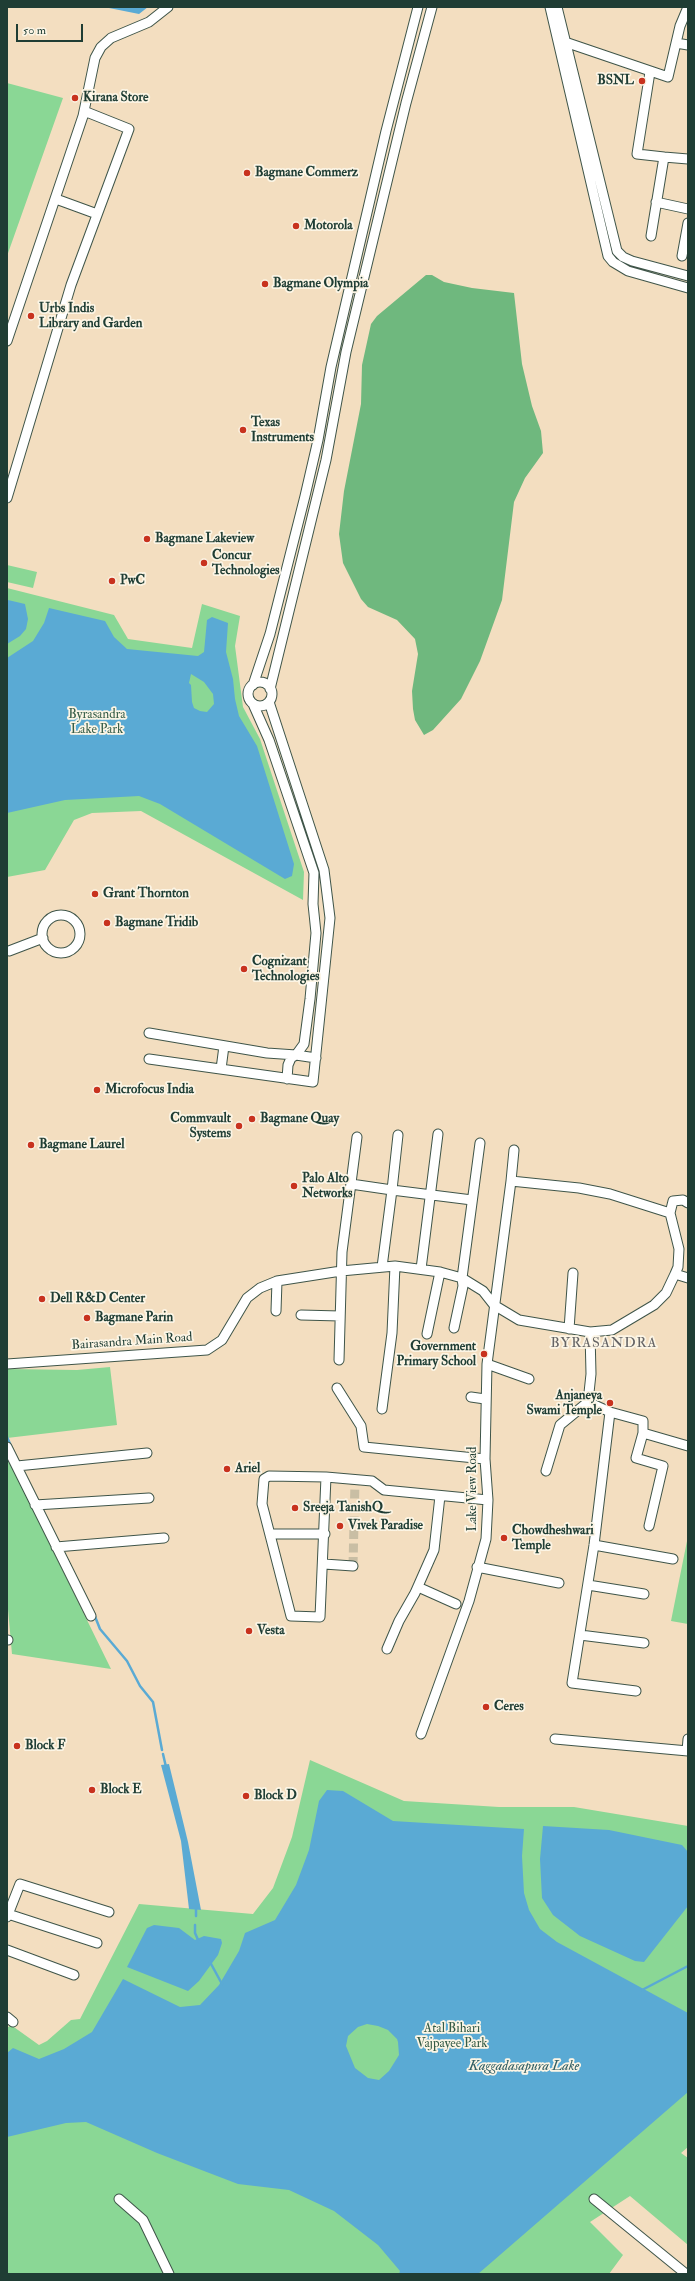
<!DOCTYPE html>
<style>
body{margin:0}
#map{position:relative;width:695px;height:2281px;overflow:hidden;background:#f3dec0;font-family:"IM FELL Double Pica",serif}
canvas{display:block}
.frame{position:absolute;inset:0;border:8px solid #1f3d34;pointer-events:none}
.scale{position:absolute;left:16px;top:24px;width:67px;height:18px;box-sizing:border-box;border:2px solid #1f3d34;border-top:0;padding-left:5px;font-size:12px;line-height:14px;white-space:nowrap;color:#1f3d34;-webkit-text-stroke:3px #fcf5e5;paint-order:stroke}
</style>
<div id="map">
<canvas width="695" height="2281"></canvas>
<div class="frame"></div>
<div class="scale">50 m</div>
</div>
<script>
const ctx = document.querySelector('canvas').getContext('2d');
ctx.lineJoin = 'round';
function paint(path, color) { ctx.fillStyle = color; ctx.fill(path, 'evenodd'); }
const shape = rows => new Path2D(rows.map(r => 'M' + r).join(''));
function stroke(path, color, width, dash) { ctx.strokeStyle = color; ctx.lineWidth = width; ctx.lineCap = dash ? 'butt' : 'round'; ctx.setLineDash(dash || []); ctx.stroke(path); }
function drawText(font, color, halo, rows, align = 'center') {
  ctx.font = font + ' "IM FELL Double Pica",serif'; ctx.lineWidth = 3.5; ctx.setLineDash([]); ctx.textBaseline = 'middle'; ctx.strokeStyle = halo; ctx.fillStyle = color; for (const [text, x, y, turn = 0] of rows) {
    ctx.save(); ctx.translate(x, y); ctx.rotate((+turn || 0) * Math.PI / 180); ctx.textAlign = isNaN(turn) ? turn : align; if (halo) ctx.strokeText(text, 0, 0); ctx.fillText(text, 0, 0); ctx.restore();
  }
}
paint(shape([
 [7,83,63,98,7,256],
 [7,565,37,572,33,588,7,582],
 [7,588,114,615,128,639,192,648,202,604,240,616,235,646,243,707,260,739,304,872,303,900,141,811,92,813,74,820,45,870,7,877],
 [110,1367,117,1425,7,1438,7,1369,77,1370],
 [7,1461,9,1461,111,1669,12,1654,7,1598],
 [688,1536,688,1624,671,1621],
 [310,1760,404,1801,499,1807,574,1807,688,1826,688,2147,681,2153,688,2158,688,2245,630,2196,590,2222,623,2255,609,2274,7,2274,7,2028,11,2025,39,2045,47,2041,71,2020,80,2019,139,1904,253,1914,273,1888,292,1837]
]), '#8ad795');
paint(shape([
 [426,275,432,275,444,282,472,288,514,293,522,364,532,406,541,431,543,453,525,478,514,502,502,600,480,661,461,699,433,730,424,735,415,720,413,709,412,691,418,654,415,639,397,620,368,607,361,599,343,563,339,534,344,491,361,404,362,365,371,324,377,316]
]), '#6fb87e');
paint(shape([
 [104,7,148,7,139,14],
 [8,600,25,604,28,619,26,629,20,636,7,644],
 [49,608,105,621,114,637,127,649,198,656,204,652,207,620,212,617,228,623,226,652,233,679,235,699,239,716,257,746,294,864,292,876,285,879,160,804,139,796,65,800,7,813,7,658,33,641,44,623],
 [191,674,204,682,213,694,214,704,207,712,200,711,194,708,192,702,191,685,189,683],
 [169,1764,188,1842,201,1910,189,1909,181,1841,161,1765],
 [327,1790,343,1791,393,1821,524,1829,522,1856,524,1893,529,1910,540,1929,557,1942,688,2013,688,2092,478,2274,399,2274,400,2271,378,2245,334,2211,289,2190,238,2184,157,2153,86,2122,66,2123,7,2137,7,2053,13,2048,39,2059,64,2049,92,2032,123,1979,180,2007,200,2005,219,1985,239,1951,245,1933,275,1920,296,1885,309,1850,319,1801],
 [367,2024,378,2026,388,2030,397,2039,398,2042,399,2055,389,2071,379,2080,368,2078,355,2068,346,2046,348,2036,358,2027],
 [543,1826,609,1830,682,1845,688,1852,688,1906,644,1962,635,1961,580,1936,553,1915,542,1898,540,1859],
 [154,1925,179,1928,195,1940,204,1936,221,1939,222,1943,218,1955,199,1981,188,1991,127,1967,147,1928]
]), '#5aaad4');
stroke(shape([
 [7,1437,11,1446],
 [94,1614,100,1629,127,1661,140,1686,153,1702,162,1750],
 [163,1754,166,1767],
 [196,1916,196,1907],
 [195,1925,195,1933,199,1942],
 [210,1962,222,1984],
 [642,1990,688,1966]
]), '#5aaad4', 2.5);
stroke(shape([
 [353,1566,355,1481]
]), '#c9bea4', 9, [9, 4.5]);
const minor = shape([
 [550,7,608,256,613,262,628,271,688,288],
 [557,7,617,251,623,257,632,261,688,276],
 [560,43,565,42,668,77,680,26,688,7],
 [676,43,688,45],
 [650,72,637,154,664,157,651,236],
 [664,157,688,159],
 [56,199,97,214],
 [656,202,688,209],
 [682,256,688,223],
 [7,341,83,116,95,58,101,47,111,38,149,22,168,7],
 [7,498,71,285,129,129,84,111],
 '248 694a12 12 0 1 1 24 0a12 12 0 1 1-24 0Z',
 [253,685,270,634,305,496,318,440,331,367,386,131,418,7],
 [270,689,326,460,346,352,406,103,432,7],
 '42 934a19 19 0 1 1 38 0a19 19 0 1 1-38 0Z',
 [9,951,43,938],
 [149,1033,267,1053,296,1055,304,1044,310,999,316,933,313,904,314,873,269,740,253,704],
 [149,1059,313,1082,330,918,324,870,269,702],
 [221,1069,224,1046],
 [287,1079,288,1065,291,1058,296,1055,316,1058],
 [511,1181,514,1150],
 [351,1184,392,1190,398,1135],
 [670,1213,679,1249,678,1267,675,1274],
 [382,1267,392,1190,472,1200],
 [421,1269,438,1134],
 [276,1311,277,1281],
 [301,1315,340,1316],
 [454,1328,463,1286,462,1278,480,1143],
 [569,1329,573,1273],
 [590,1332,591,1374,588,1402,610,1412,643,1421,643,1433,688,1446],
 [427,1334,440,1272],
 [339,1360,342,1252,357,1137],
 [7,1364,207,1350,222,1340,247,1298,260,1288,277,1281,341,1271,395,1266,440,1272,462,1278,483,1291,494,1305,519,1320,590,1332,612,1330,654,1305,666,1293,675,1274,688,1278],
 [487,1364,529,1379],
 [337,1388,361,1426,364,1447,485,1459],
 [471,1397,485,1399],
 [382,1409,392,1333,395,1266],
 [610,1412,594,1545,572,1683,636,1691],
 [643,1433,636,1458,663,1466,649,1526],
 [7,1447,91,1616],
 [17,1466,147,1453],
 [546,1471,560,1425,588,1402],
 [326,1477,320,1617,291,1616,262,1504,264,1479,269,1476,326,1477,372,1481,384,1490,488,1500],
 [35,1505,149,1498],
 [271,1534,325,1534],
 [594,1545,673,1559],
 [56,1547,164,1538],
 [324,1564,353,1566],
 [477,1567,559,1583],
 [588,1585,644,1594],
 [418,1587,456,1604],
 [580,1635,644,1643],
 [7,1640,8,1640],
 [387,1649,399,1621,415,1593,434,1550,440,1496],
 [421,1734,469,1601,486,1539,488,1500,485,1459,487,1364,511,1181,579,1188,610,1194,670,1213,673,1201,683,1200,688,1203],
 [555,1739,688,1751],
 [687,1751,688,1739],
 [8,1914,97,1943],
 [7,1917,20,1884,109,1912],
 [7,1950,74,1975],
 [7,2017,13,2022],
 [119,2199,143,2220,169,2274],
 [594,2199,686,2274]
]);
stroke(minor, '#3f5549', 11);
stroke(minor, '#fff', 9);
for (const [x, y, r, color] of [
 [642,81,4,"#c8321e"],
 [75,98,4,"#c8321e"],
 [247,173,4,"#c8321e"],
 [296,226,4,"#c8321e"],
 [265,284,4,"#c8321e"],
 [31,316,4,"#c8321e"],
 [243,430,4,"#c8321e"],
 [147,539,4,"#c8321e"],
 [204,563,4,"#c8321e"],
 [112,581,4,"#c8321e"],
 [95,894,4,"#c8321e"],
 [107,923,4,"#c8321e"],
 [244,969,4,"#c8321e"],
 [97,1090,4,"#c8321e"],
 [252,1119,4,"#c8321e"],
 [239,1126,4,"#c8321e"],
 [31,1145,4,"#c8321e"],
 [294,1186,4,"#c8321e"],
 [42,1299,4,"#c8321e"],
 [87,1318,4,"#c8321e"],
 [484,1354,4,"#c8321e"],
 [610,1403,4,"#c8321e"],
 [227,1469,4,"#c8321e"],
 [295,1508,4,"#c8321e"],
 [340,1526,4,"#c8321e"],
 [504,1538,4,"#c8321e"],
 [249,1631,4,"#c8321e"],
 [486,1707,4,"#c8321e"],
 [17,1746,4,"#c8321e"],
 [92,1790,4,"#c8321e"],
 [246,1796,4,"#c8321e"]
]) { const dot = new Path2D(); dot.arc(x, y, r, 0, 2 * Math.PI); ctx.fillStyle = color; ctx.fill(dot); stroke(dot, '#fcf5e5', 1.5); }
drawText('bold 13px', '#1f3d34', '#fcf5e5', [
 ["BSNL",634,81,"right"],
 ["Kirana Store",83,98],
 ["Bagmane Commerz",255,173],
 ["Motorola",304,226],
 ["Bagmane Olympia",273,284],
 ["Urbs Indis",39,309],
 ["Library and Garden",39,324],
 ["Texas",251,423],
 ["Instruments",251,438],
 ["Bagmane Lakeview",155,539],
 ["Concur",212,556],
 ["Technologies",212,571],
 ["PwC",120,581],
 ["Grant Thornton",103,894],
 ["Bagmane Tridib",115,923],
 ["Cognizant",252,962],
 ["Technologies",252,977],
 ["Microfocus India",105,1090],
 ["Commvault",231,1119,"right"],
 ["Systems",231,1134,"right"],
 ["Bagmane Quay",260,1119],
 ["Bagmane Laurel",39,1145],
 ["Palo Alto",302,1179],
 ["Networks",302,1194],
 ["Dell R&D Center",50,1299],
 ["Bagmane Parin",95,1318],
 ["Government",476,1347,"right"],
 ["Primary School",476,1362,"right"],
 ["Anjaneya",602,1396,"right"],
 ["Swami Temple",602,1411,"right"],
 ["Ariel",235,1469],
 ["Sreeja TanishQ",303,1508],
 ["Vivek Paradise",348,1526],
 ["Chowdheshwari",512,1531],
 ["Temple",512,1546],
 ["Vesta",257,1631],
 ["Ceres",494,1707],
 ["Block F",25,1746],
 ["Block E",100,1790],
 ["Block D",254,1796]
], 'left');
drawText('13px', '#345c47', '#fcf5e5', [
 ["Byrasandra",97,715],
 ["Lake Park",97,730],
 ["Atal Bihari",452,2029],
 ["Vajpayee Park",452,2044]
]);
drawText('13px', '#1f3d34', '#fcf5e5', [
 ["Bairasandra Main Road",132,1342,-4],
 ["Lake View Road",473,1489,-90]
]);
ctx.letterSpacing = '1px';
drawText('14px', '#656465', '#fcf5e5', [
 ["BYRASANDRA",604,1344]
]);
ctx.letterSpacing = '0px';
drawText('italic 14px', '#315e64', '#fcf5e5', [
 ["Kaggadasapura Lake",524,2067]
]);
</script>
